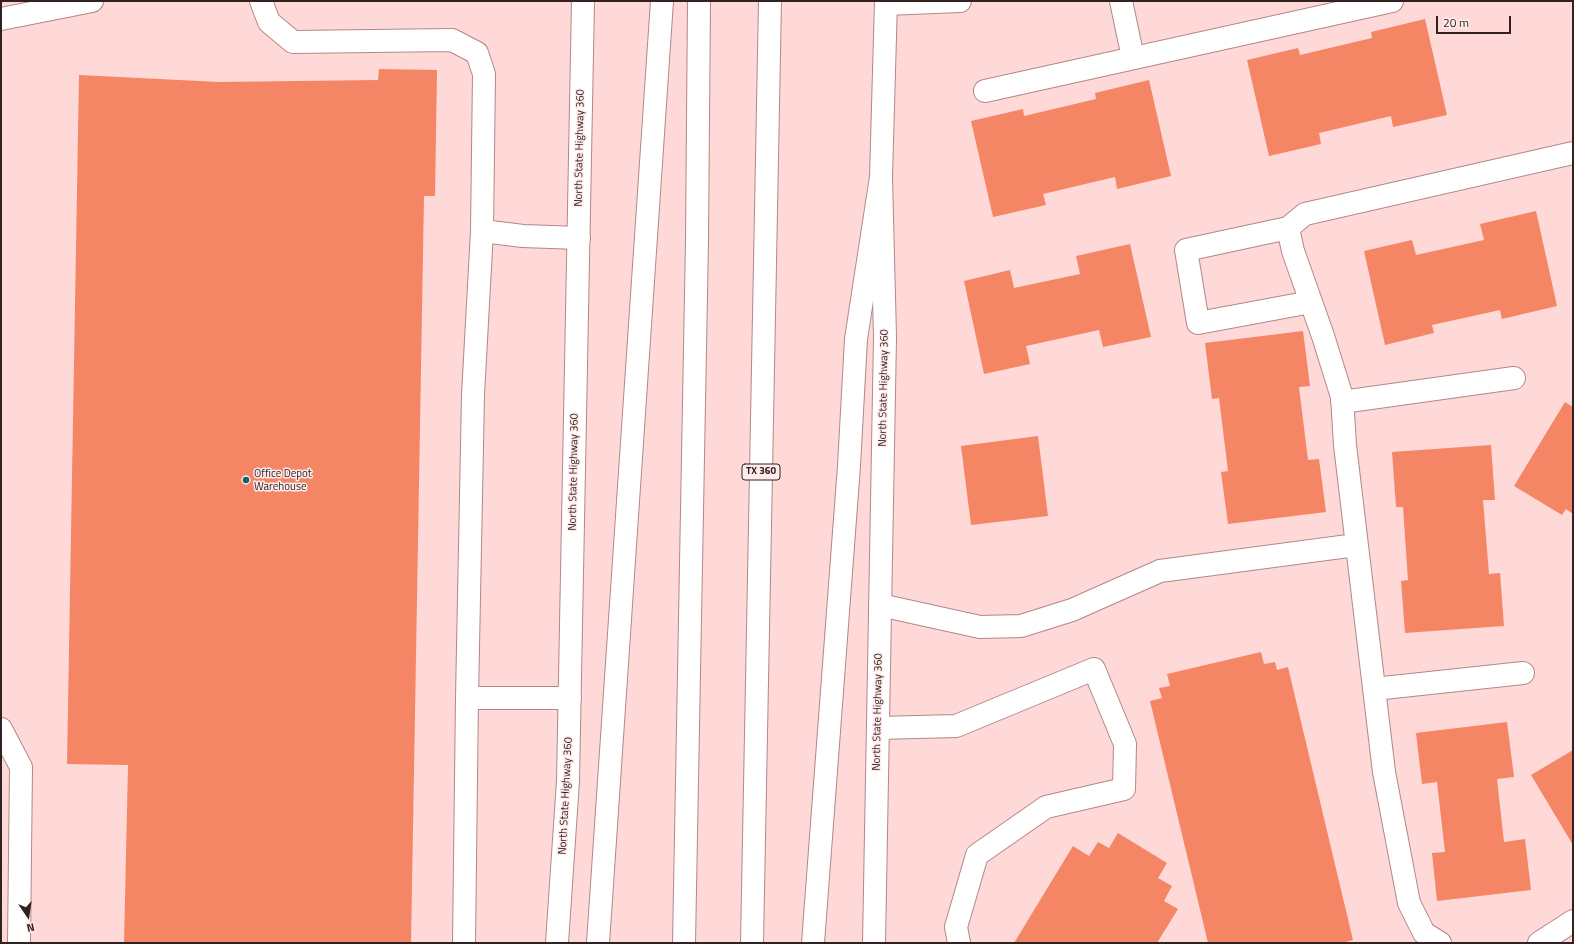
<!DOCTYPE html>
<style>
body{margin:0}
#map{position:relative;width:1574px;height:944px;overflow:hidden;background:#ffd8d8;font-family:"Titillium Web",sans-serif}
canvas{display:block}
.frame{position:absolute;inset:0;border:2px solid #322121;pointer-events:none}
.north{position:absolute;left:8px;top:896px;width:40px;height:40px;-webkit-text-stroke:3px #ffebeb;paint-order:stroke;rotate:167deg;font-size:11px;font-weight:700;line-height:16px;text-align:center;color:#322121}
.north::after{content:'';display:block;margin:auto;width:14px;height:18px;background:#322121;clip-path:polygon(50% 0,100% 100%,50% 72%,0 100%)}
.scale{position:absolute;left:1436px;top:16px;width:75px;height:18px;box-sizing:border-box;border:2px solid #322121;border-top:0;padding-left:5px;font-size:12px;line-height:14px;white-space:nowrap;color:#322121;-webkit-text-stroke:3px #ffebeb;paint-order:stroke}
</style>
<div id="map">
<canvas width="1574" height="944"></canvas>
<div class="frame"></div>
<div class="north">N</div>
<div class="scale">20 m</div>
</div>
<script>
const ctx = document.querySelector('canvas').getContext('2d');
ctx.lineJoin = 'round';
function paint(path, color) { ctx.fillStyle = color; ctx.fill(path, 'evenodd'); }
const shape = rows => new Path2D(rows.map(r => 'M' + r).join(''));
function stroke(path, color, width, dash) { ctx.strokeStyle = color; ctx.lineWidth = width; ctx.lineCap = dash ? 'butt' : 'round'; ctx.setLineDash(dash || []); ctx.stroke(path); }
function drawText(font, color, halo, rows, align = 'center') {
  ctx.font = font + ' "Titillium Web",sans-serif'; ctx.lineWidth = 3; ctx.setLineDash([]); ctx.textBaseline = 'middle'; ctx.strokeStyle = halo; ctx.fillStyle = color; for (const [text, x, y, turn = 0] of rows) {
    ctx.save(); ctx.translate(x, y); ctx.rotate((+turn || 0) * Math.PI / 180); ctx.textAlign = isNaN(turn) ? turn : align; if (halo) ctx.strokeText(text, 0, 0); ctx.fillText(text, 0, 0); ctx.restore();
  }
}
paint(shape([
 [1425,19,1447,115,1393,127,1391,116,1319,133,1321,144,1269,156,1247,60,1298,48,1300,55,1372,38,1371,32],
 [379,69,437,70,435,196,424,196,411,943,124,943,128,765,67,764,79,75,219,82,378,80],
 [1149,80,1171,176,1117,189,1115,177,1043,194,1046,205,993,217,971,121,1023,109,1024,116,1096,99,1095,93],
 [1536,211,1557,306,1502,319,1500,310,1432,325,1434,333,1385,345,1364,251,1412,240,1416,255,1484,240,1480,224],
 [1130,244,1151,337,1103,347,1099,330,1026,346,1030,364,984,374,964,281,1010,270,1014,288,1080,274,1076,256],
 [1303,331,1310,386,1299,387,1308,460,1319,459,1326,512,1228,524,1221,472,1228,471,1219,398,1212,399,1205,343],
 [1565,402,1573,407,1573,514,1566,509,1562,515,1514,486],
 [1038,436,1048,516,971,525,961,446],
 [1491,445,1495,500,1483,500,1489,574,1500,573,1504,626,1405,633,1401,581,1408,580,1403,507,1396,507,1392,452],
 [1261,652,1264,664,1275,662,1277,670,1288,667,1353,940,1342,943,1208,943,1150,701,1162,698,1159,688,1170,686,1167,674],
 [1507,722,1514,777,1497,779,1504,842,1525,839,1531,890,1437,901,1432,853,1445,852,1437,782,1422,784,1416,733],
 [1573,750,1573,845,1531,775],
 [1118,833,1167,863,1158,878,1172,886,1164,901,1178,909,1157,943,1014,943,1073,846,1089,856,1098,842,1109,848]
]), '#f48665');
const minor = shape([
 [261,1,269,22,293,42,452,40,477,53,484,74,482,231,523,236,579,238],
 [1121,1,1133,58],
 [886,4,960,1],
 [1,19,92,1],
 [985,91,1392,1],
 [1288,228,1186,250,1198,323,1311,302],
 [482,231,473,395,467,698,570,698],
 [1342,402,1514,378],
 [880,605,980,627,1021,626,1072,610,1160,571,1356,545],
 [1374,689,1523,673],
 [878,728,956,726,1094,669,1125,744,1124,789,1046,807,977,855,956,927,959,943],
 [1,729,21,767,19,943],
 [464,943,467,698],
 [1440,943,1424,933,1409,903,1384,772,1345,445,1342,397,1323,336,1293,251,1288,228,1305,214,1573,153],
 [1539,943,1573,921]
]);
const major = shape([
 [557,943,568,781,583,1],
 [874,943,885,337,881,177,886,1]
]);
const highway = shape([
 [598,943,662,1],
 [684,943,697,240,699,1],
 [752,943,770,1],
 [813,943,849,466,856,339,881,177]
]);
stroke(minor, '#b38788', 24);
stroke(major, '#b38788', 24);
stroke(highway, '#b38788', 24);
stroke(minor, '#fff', 22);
stroke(major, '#fff', 22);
stroke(highway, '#fff', 22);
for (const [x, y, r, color] of [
 [246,480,4,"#156466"]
]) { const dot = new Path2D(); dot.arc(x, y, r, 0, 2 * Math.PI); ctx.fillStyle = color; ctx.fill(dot); stroke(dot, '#ffebeb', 1.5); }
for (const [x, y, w] of [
 [761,472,38]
]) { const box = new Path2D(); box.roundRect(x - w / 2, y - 8, w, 16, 3); ctx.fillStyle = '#ffebeb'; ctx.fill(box); stroke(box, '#322121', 1); }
drawText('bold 10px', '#322121', null, [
 ["TX 360",761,472]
]);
drawText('11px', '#322121', '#ffebeb', [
 ["North State Highway 360",580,148,-89],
 ["North State Highway 360",884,388,-89],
 ["North State Highway 360",574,472,-89],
 ["North State Highway 360",878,712,-89],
 ["North State Highway 360",566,796,-87]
]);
drawText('11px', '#322121', '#ffebeb', [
 ["Office Depot",254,474],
 ["Warehouse",254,487]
], 'left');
</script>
